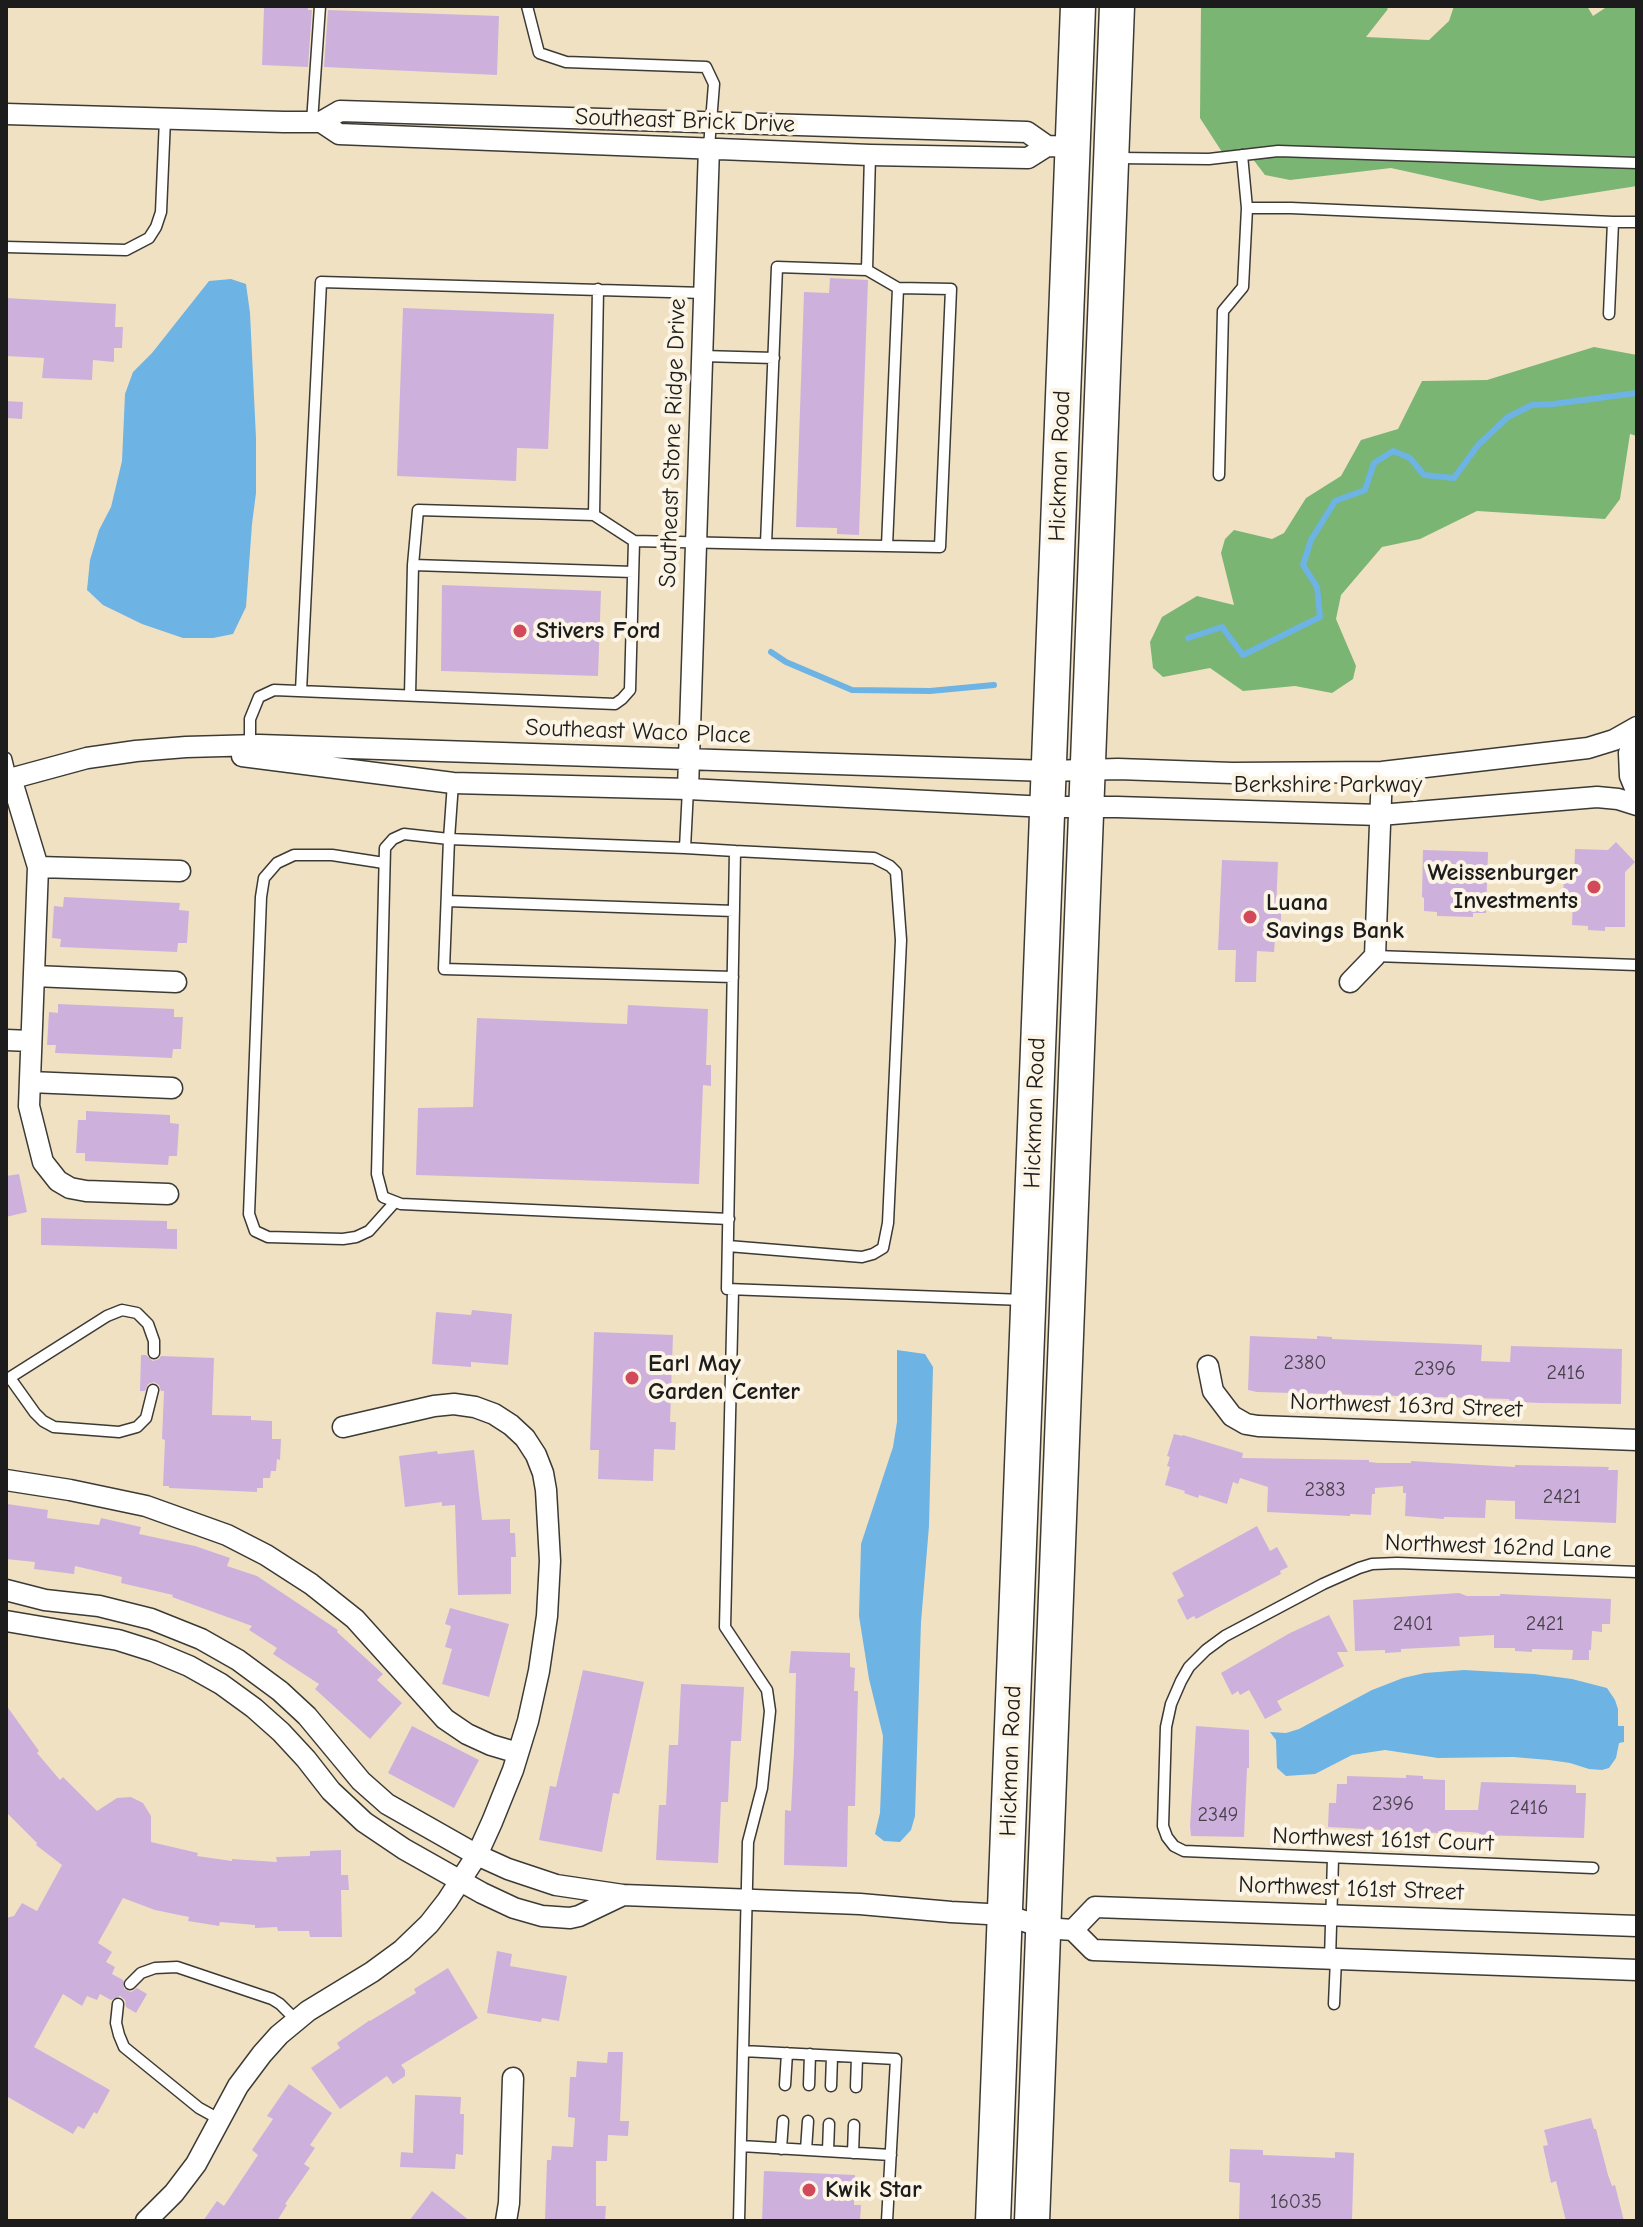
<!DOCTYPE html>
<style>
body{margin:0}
#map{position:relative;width:1643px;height:2227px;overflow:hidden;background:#f1e1c3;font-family:"Comic Neue",sans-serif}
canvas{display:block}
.frame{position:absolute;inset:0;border:8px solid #1c1c1c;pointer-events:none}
</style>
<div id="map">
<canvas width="1643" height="2227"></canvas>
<div class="frame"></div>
</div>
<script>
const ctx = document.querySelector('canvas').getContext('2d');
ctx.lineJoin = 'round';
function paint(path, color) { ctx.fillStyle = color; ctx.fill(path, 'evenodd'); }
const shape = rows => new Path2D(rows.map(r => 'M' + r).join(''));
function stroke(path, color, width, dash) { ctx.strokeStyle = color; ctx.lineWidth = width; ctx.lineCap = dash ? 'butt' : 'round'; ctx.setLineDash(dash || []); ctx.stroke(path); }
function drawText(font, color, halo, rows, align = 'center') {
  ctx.font = font + ' "Comic Neue",sans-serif'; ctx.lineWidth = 8; ctx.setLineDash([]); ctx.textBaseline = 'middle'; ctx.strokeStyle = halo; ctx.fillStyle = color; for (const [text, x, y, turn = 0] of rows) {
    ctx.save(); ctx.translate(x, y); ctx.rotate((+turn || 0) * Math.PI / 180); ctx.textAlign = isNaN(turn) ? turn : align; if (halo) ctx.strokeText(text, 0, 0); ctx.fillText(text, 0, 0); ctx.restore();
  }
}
paint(shape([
 [1201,6,1385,6,1388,9,1366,37,1429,40,1449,21,1454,6,1587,6,1593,16,1608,6,1637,6,1637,186,1541,201,1391,168,1290,180,1265,175,1249,154,1222,152,1200,118],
 [1594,347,1637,355,1637,436,1630,434,1620,499,1605,519,1477,511,1420,539,1382,547,1341,595,1336,619,1356,666,1353,679,1332,693,1295,686,1243,691,1210,668,1163,677,1153,668,1150,642,1162,617,1197,596,1234,605,1221,553,1225,539,1234,530,1272,539,1284,533,1306,498,1341,476,1361,440,1398,429,1422,381,1487,380]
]), '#7ab574');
paint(shape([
 [231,279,246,284,250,313,256,438,256,493,252,524,246,607,233,634,213,638,183,638,142,624,103,605,87,590,90,560,99,530,111,507,122,461,125,394,133,372,152,353,209,281],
 [897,1350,925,1354,933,1367,929,1526,921,1622,915,1816,911,1830,900,1842,884,1841,875,1834,880,1813,883,1736,869,1679,859,1616,861,1544,893,1447,897,1422],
 [1464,1670,1534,1674,1572,1679,1607,1688,1615,1700,1618,1709,1618,1726,1624,1726,1624,1742,1619,1743,1616,1758,1609,1768,1602,1770,1589,1769,1570,1763,1549,1760,1513,1757,1438,1758,1385,1750,1352,1755,1315,1774,1286,1776,1277,1768,1276,1740,1270,1732,1286,1733,1299,1729,1372,1690,1403,1678,1425,1673]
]), '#6db3e4');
stroke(shape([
 [1188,638,1222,627,1243,655,1320,617,1317,587,1303,565,1311,540,1335,501,1365,490,1374,463,1393,451,1410,458,1424,475,1454,478,1478,445,1508,417,1532,405,1553,404,1637,393],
 [771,652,786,662,852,690,930,691,994,685]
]), '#6db3e4', 6);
paint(shape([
 [264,8,308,8,308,10,312,10,308,67,262,65],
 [328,10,499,16,497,75,324,67],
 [830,278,868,280,859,535,837,534,837,528,796,527,804,292,829,293],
 [6,298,116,304,115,327,123,327,122,348,114,348,114,362,93,360,92,380,42,378,44,358,6,356],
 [403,308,554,314,548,449,517,448,516,481,397,476],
 [6,401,23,402,22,419,6,418],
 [442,585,601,591,598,676,441,671],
 [1616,842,1635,862,1625,872,1625,927,1605,927,1605,931,1588,930,1588,926,1572,925,1573,898,1563,898,1564,876,1574,877,1575,849,1608,850],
 [1423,850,1488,852,1486,913,1473,913,1473,917,1437,916,1437,912,1424,911,1424,898,1422,897],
 [1222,860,1278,862,1276,910,1281,910,1281,925,1276,925,1274,952,1257,951,1256,982,1235,982,1236,950,1218,950],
 [64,897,180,903,179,910,189,911,187,943,178,943,177,952,60,947,61,939,52,938,54,906,63,907],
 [58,1004,174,1009,174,1017,183,1017,181,1049,173,1049,172,1058,55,1053,56,1045,47,1045,49,1012,58,1013],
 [628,1005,708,1009,706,1065,711,1065,711,1086,703,1085,699,1184,416,1175,418,1108,473,1107,477,1018,627,1024],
 [86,1111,170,1115,170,1123,179,1124,177,1156,169,1156,168,1165,85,1161,85,1153,76,1153,78,1120,86,1120],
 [19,1174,27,1212,6,1217,6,1176],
 [41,1218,167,1221,167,1229,177,1229,177,1249,41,1245],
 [472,1310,512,1314,508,1365,471,1362,471,1367,432,1364,436,1312,471,1315],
 [594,1332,673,1335,670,1422,676,1422,675,1450,654,1449,653,1481,598,1479,599,1450,590,1450],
 [1250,1336,1317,1339,1317,1336,1332,1337,1332,1339,1482,1345,1481,1361,1510,1362,1511,1346,1622,1349,1621,1404,1540,1403,1518,1402,1509,1401,1509,1399,1257,1392,1248,1390],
 [141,1355,146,1355,153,1361,159,1359,161,1356,214,1358,212,1415,251,1416,251,1420,272,1421,272,1439,281,1439,280,1460,277,1459,276,1471,271,1471,270,1478,263,1478,263,1488,257,1488,257,1492,169,1488,169,1486,163,1486,165,1440,162,1439,164,1391,161,1391,159,1385,154,1382,148,1384,145,1391,140,1391],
 [1174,1434,1182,1436,1183,1435,1243,1453,1242,1458,1369,1460,1369,1462,1378,1463,1411,1463,1411,1461,1515,1467,1515,1465,1609,1467,1608,1470,1618,1470,1616,1523,1515,1519,1515,1501,1486,1500,1485,1518,1444,1517,1444,1519,1405,1516,1406,1493,1403,1493,1403,1486,1375,1488,1375,1494,1372,1494,1371,1515,1350,1514,1350,1516,1267,1512,1268,1487,1240,1478,1238,1484,1233,1482,1227,1504,1199,1495,1198,1498,1184,1493,1185,1491,1165,1485,1170,1467,1167,1466,1170,1457,1167,1456],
 [474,1450,482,1520,510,1519,510,1533,515,1533,516,1557,511,1557,511,1594,458,1595,455,1505,442,1506,442,1502,405,1507,399,1456,437,1451,438,1454],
 [7,1504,48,1510,47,1518,99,1525,101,1518,141,1527,139,1534,195,1546,230,1558,227,1566,257,1576,338,1630,337,1632,383,1674,377,1680,402,1703,370,1739,315,1689,319,1684,273,1654,277,1648,249,1630,252,1626,172,1597,173,1595,121,1583,122,1577,75,1566,74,1574,34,1569,35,1562,6,1559],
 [1257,1526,1270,1551,1277,1547,1288,1567,1280,1571,1281,1574,1196,1619,1194,1616,1187,1620,1177,1600,1184,1596,1172,1573],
 [1459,1593,1467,1596,1500,1596,1500,1594,1611,1599,1610,1624,1602,1624,1602,1632,1592,1631,1591,1650,1589,1650,1589,1660,1572,1660,1573,1650,1532,1649,1532,1652,1515,1651,1515,1648,1494,1648,1494,1635,1459,1637,1460,1646,1401,1649,1401,1652,1385,1653,1385,1650,1355,1651,1353,1600],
 [450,1608,509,1624,489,1697,442,1684,452,1649,445,1647,451,1626,445,1624],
 [1329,1615,1348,1652,1337,1652,1344,1666,1277,1701,1282,1710,1265,1719,1249,1690,1240,1695,1238,1691,1232,1695,1221,1673,1290,1633],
 [791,1651,850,1653,850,1667,855,1668,854,1691,858,1691,855,1806,848,1806,847,1867,784,1865,785,1810,791,1811,794,1751,796,1673,789,1673],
 [583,1670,644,1682,619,1794,613,1793,602,1852,539,1840,550,1786,556,1787],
 [681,1684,744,1687,741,1741,731,1741,728,1802,721,1802,718,1863,656,1860,659,1805,666,1805,669,1745,678,1745],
 [6,1705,39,1751,37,1753,60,1780,63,1777,97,1811,117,1798,131,1797,143,1803,151,1816,151,1842,198,1853,197,1856,232,1861,232,1859,277,1862,276,1857,310,1856,310,1851,341,1850,341,1875,348,1875,349,1890,341,1890,342,1937,310,1937,309,1931,278,1931,277,1927,255,1928,255,1925,220,1922,219,1926,188,1921,189,1917,155,1910,123,1898,98,1943,112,1952,106,1962,115,1967,112,1974,123,1980,124,1989,131,1992,137,1988,147,1994,136,2013,126,2007,125,2000,120,1996,111,2000,100,1994,97,2000,87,1996,82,2006,63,1994,34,2047,110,2090,97,2114,94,2112,84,2129,78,2126,73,2134,6,2096,6,1918,14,1916,22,1903,37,1911,62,1865,36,1845,37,1843,6,1812],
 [412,1726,479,1760,454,1808,388,1773],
 [1196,1726,1249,1730,1249,1768,1247,1768,1244,1837,1191,1836,1190,1826],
 [1406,1775,1423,1776,1423,1779,1445,1780,1445,1810,1478,1810,1481,1782,1576,1785,1576,1793,1586,1793,1584,1838,1479,1835,1479,1833,1470,1832,1438,1831,1438,1833,1328,1827,1329,1803,1336,1803,1337,1784,1347,1784,1347,1776,1406,1778],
 [497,1951,512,1954,510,1966,567,1976,559,2021,542,2018,541,2022,487,2013],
 [448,1968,478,2018,401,2065,405,2070,405,2076,393,2084,387,2076,340,2109,311,2068,340,2048,337,2043,370,2020,370,2021,416,1993,414,1989],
 [608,2052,623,2052,620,2121,629,2121,628,2136,608,2135,607,2161,596,2161,596,2206,606,2206,605,2221,545,2220,547,2160,551,2160,552,2146,573,2147,575,2118,568,2117,570,2077,576,2077,577,2061,607,2063],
 [289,2084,332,2113,310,2145,315,2148,304,2164,310,2168,285,2204,287,2205,277,2221,203,2221,217,2201,224,2206,258,2155,252,2150,273,2119,267,2116],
 [415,2095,461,2097,460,2114,464,2114,463,2155,456,2154,455,2169,400,2167,401,2152,413,2153],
 [1591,2118,1594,2129,1596,2129,1608,2175,1612,2186,1615,2185,1624,2221,1566,2221,1556,2181,1551,2183,1543,2146,1548,2145,1544,2130],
 [1230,2149,1263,2150,1263,2155,1335,2158,1335,2152,1354,2153,1352,2221,1239,2221,1240,2183,1229,2182],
 [764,2171,855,2175,854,2205,861,2205,860,2221,762,2221],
 [432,2191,470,2221,409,2221]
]), '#cdb1dc');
const service = shape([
 [527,6,539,53,566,62,706,67,714,84,709,147],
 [312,122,320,6],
 [1117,158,1209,159,1278,151,1637,163],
 [1247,208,1291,208,1613,222,1609,314],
 [1613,222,1637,222],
 [6,247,126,250,149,238,156,227,161,212,165,119],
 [867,270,898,288,887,546,940,547,951,289,898,288],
 [598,289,594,515,634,541],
 [702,356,774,358],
 [1219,475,1223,311,1243,287,1247,208,1242,155],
 [766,544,887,546],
 [413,565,633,572],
 [301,691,321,282,704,293],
 [410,695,413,565,418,510,594,515],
 [250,746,250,719,259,697,274,690,615,704,622,699,630,690,634,541,766,544,777,267,867,270,870,155],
 [6,758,11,778],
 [453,783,449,839,685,848,688,789],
 [685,848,735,851,727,1289,1024,1300],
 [384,863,332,855,294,855,277,863,264,878,261,897,249,1214,255,1231,268,1237,343,1239,356,1237,369,1231,395,1202],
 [447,901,734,911],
 [1375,956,1637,965],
 [729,1219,401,1204,383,1197,377,1174,385,848,393,839,404,834,449,839,444,969,733,977],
 [728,1246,862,1257,873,1254,883,1248,888,1223,901,940,896,872,890,866,874,858,735,851],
 [733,1290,725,1627,767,1690,770,1711,762,1788,748,1842,739,2221],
 [10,1378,35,1413,43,1421,54,1427,119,1432,137,1427,146,1418,153,1390],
 [6,1380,107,1316,122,1310,137,1313,148,1324,154,1341,154,1353],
 [1593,1868,1184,1851,1174,1846,1167,1837,1163,1826,1166,1727,1171,1704,1181,1681,1189,1667,1206,1650,1225,1636,1323,1584,1359,1568,1372,1564,1397,1563,1637,1572],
 [1330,1959,1333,1858],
 [130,1984,141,1973,155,1968,177,1967,272,1999,280,2004,296,2020],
 [118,2004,116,2023,119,2035,124,2047,199,2108,219,2119],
 [1334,2004,1336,1959],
 [743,2051,896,2059,887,2221],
 [785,2085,787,2053],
 [809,2085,810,2054],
 [831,2086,832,2056],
 [856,2087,857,2057],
 [741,2146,891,2155],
 [781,2149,783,2121],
 [806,2150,808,2121],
 [828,2151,829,2124],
 [853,2153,854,2125]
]);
const minor = shape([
 [6,114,284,122,321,122,340,111,1027,132,1047,146,1072,147],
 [321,122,339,134,870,155,1028,158,1047,146],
 [1637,733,1629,753,1630,776,1637,793],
 [242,756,453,783,688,789,1047,807,1117,807,1380,815,1597,797,1618,799,1637,805],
 [11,778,38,867,29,1106,43,1162,58,1181,70,1188,86,1191,168,1194],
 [6,780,87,758,136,751,186,747,259,745,1049,771,1118,769,1232,773,1382,772,1588,748,1614,740,1637,727],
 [688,789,709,147],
 [38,867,180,871],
 [34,976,176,982],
 [1350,982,1375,956,1382,772],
 [6,1040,31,1041],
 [30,1082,172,1088],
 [1208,1366,1213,1391,1232,1416,1246,1424,1258,1426,1637,1440],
 [6,1480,70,1490,146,1506,227,1535,266,1555,311,1584,355,1619,445,1719,467,1734,491,1745,518,1753],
 [6,1590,45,1600,99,1606,151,1619,201,1639,238,1660,280,1691,307,1716,361,1781,387,1804,477,1855,508,1869,556,1885,623,1895,860,1904,951,1912,1006,1915,1045,1928,1073,1930,1093,1950,1637,1970],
 [6,1621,118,1640,153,1651,189,1666,221,1684,254,1708,281,1732,306,1759,331,1791,364,1822,404,1849,482,1893,514,1908,542,1916,570,1918,579,1916,623,1895],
 [1073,1930,1095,1907,1637,1926],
 [146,2221,174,2193,196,2164,238,2086,262,2054,279,2035,308,2011,372,1972,402,1950,429,1924,447,1901,477,1855,492,1822,513,1770,528,1721,539,1671,547,1616,550,1561,546,1490,543,1473,536,1455,525,1438,511,1425,494,1414,475,1407,454,1404,434,1406,343,1427],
 [506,2221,509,2203,513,2078]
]);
const trunk = shape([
 [993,2221,1078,6],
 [1032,2221,1117,6]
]);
stroke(service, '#3c3a35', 13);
stroke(minor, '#3c3a35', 23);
stroke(trunk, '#3c3a35', 37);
stroke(service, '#fff', 10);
stroke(minor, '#fff', 20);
stroke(trunk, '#fff', 34);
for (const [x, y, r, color] of [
 [520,631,8,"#d1495b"],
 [1594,887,8,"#d1495b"],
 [1250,917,8,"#d1495b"],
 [632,1378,8,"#d1495b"],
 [809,2190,8,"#d1495b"]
]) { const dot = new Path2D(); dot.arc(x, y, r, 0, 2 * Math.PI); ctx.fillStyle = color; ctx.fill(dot); stroke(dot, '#fcf5e5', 3); }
drawText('20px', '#48414c', null, [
 ["2380",1305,1363],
 ["2396",1435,1369],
 ["2416",1566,1373],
 ["2383",1325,1490],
 ["2421",1562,1497],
 ["2401",1413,1624],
 ["2421",1545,1624],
 ["2396",1393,1804],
 ["2416",1529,1808],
 ["2349",1218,1815],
 ["16035",1296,2202]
]);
drawText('24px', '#1c1c1c', '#fcf5e5', [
 ["Southeast Brick Drive",685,121,2],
 ["Southeast Stone Ridge Drive",673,443,-88],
 ["Hickman Road",1060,466,-88],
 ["Southeast Waco Place",638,732,2],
 ["Berkshire Parkway",1328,785],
 ["Hickman Road",1035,1113,-88],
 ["Northwest 163rd Street",1406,1406,2],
 ["Northwest 162nd Lane",1498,1547,2],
 ["Hickman Road",1011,1761,-88],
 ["Northwest 161st Court",1383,1840,2],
 ["Northwest 161st Street",1351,1889,2]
]);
drawText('bold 24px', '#1c1c1c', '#fcf5e5', [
 ["Stivers Ford",536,631],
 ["Weissenburger",1578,873,"right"],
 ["Investments",1578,901,"right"],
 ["Luana",1266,903],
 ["Savings Bank",1266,931],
 ["Earl May",648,1364],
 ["Garden Center",648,1392],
 ["Kwik Star",825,2190]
], 'left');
</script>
